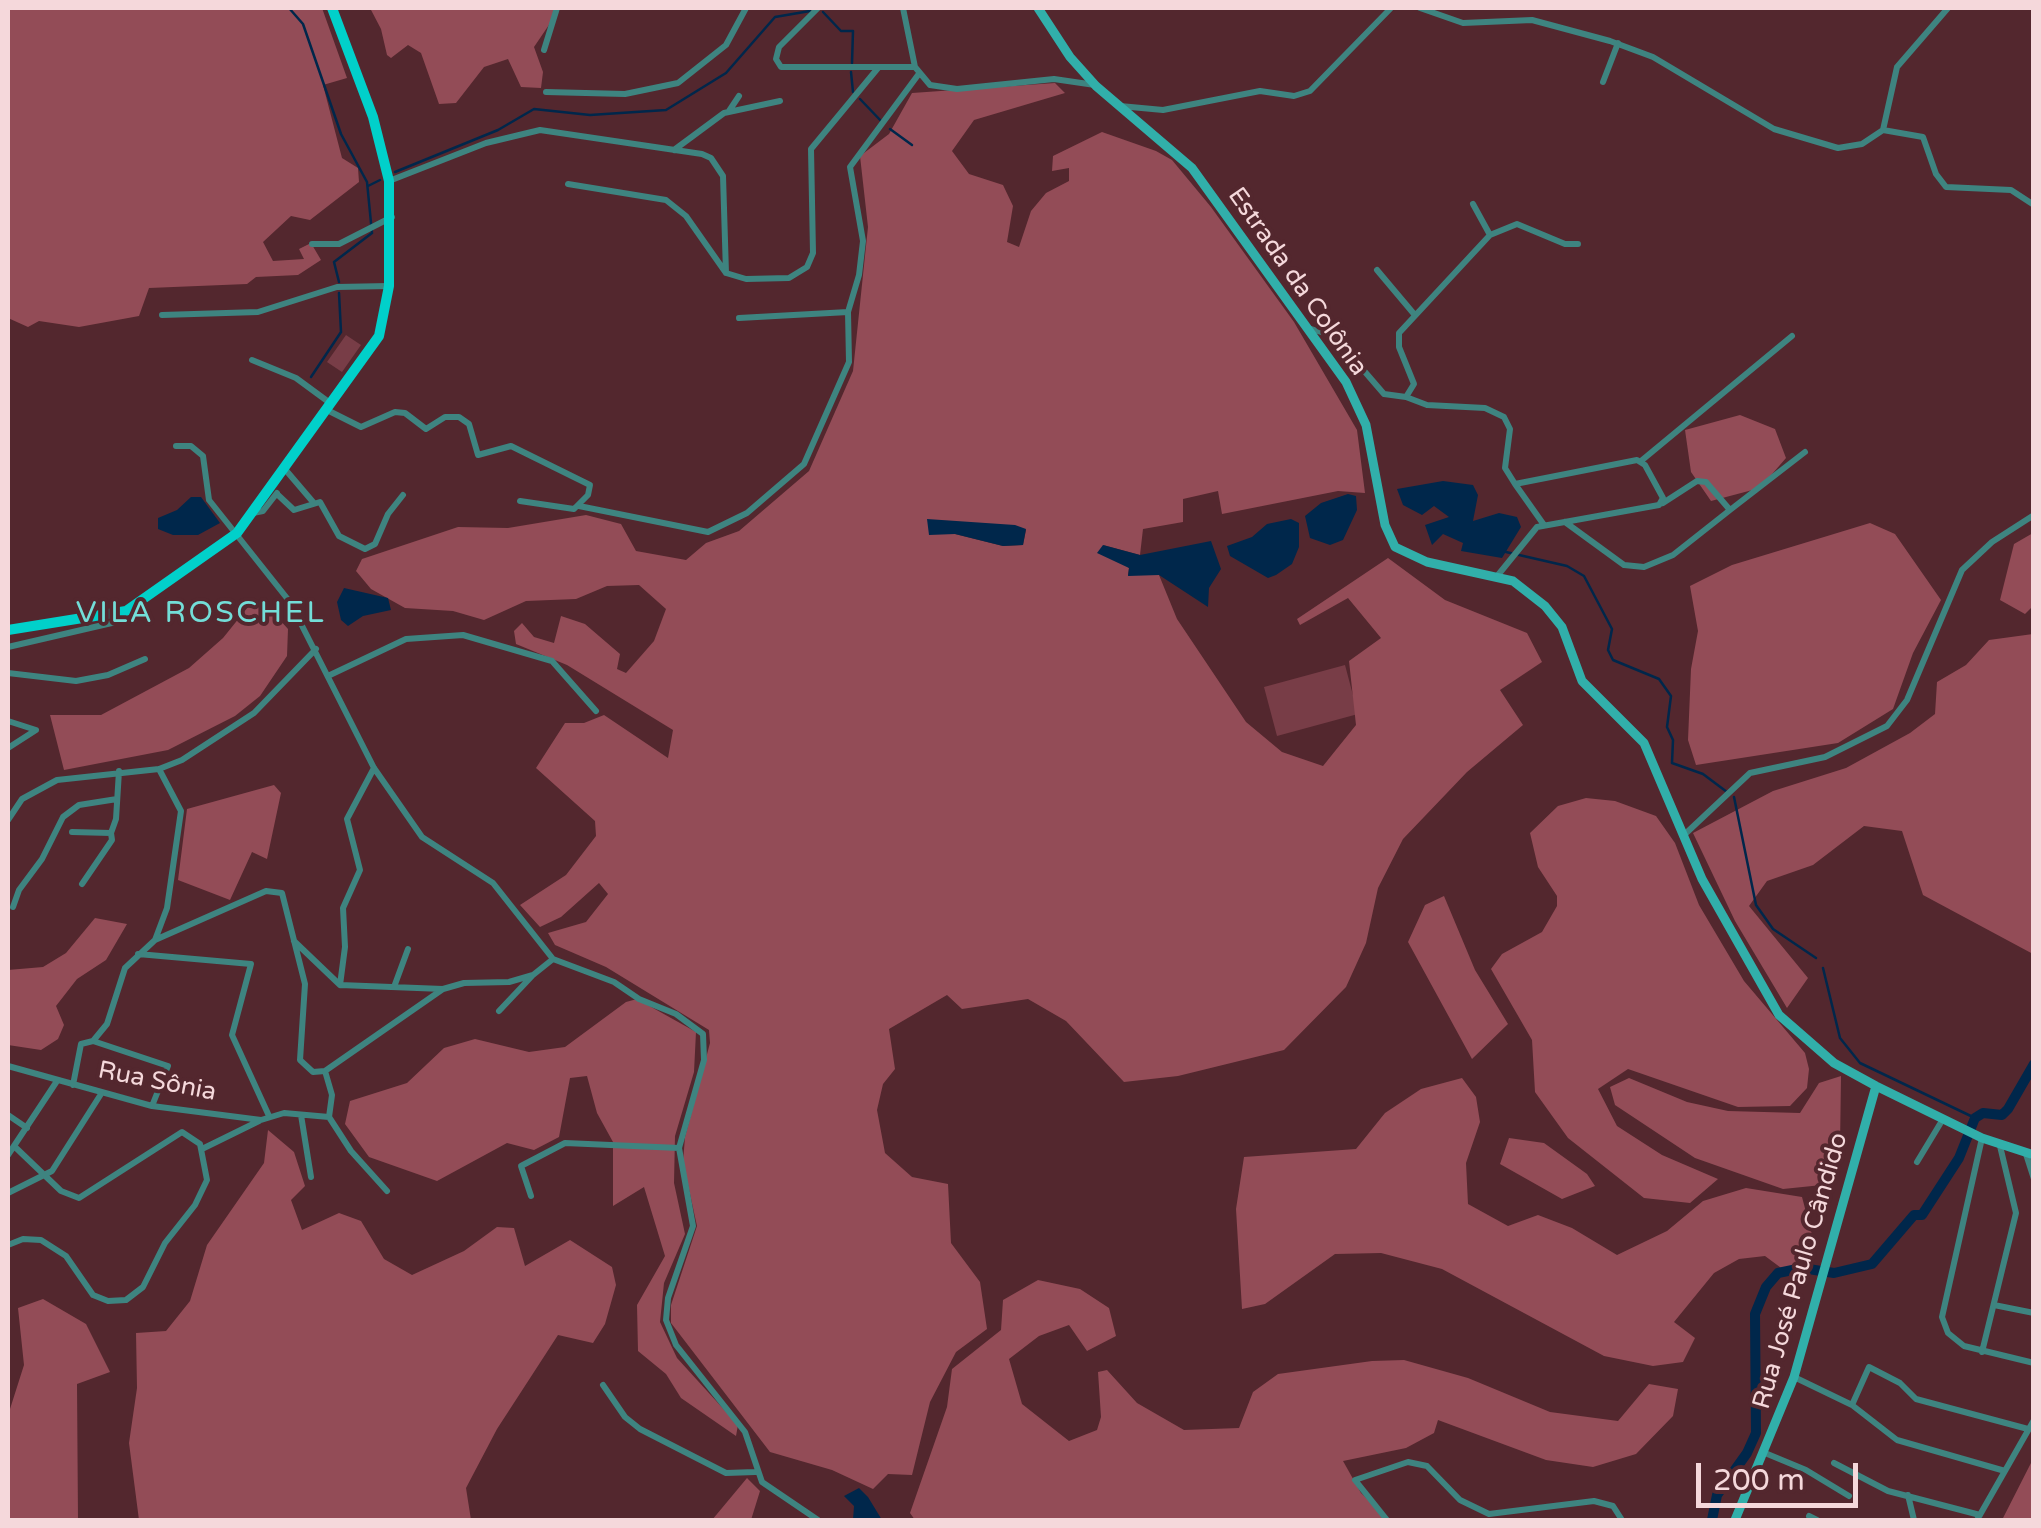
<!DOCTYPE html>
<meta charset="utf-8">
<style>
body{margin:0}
#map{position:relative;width:2041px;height:1528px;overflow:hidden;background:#53272e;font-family:"Varela Round",sans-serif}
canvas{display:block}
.frame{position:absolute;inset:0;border:10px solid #f5d8db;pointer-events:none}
.scale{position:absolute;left:1696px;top:1463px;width:162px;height:45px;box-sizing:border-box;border:5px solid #f5d8db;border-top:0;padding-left:12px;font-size:30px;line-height:35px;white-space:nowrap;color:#f5d8db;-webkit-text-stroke:8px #53272e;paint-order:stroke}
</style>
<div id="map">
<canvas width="2041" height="1528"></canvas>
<div class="frame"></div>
<div class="scale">200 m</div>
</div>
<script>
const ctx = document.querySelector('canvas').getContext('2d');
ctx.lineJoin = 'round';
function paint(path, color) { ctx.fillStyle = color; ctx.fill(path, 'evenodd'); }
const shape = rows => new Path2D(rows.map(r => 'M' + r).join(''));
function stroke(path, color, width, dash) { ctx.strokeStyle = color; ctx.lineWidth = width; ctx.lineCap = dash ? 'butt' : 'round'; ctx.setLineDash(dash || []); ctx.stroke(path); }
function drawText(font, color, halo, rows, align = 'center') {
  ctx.font = font + ' "Varela Round",sans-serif'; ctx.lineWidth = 8; ctx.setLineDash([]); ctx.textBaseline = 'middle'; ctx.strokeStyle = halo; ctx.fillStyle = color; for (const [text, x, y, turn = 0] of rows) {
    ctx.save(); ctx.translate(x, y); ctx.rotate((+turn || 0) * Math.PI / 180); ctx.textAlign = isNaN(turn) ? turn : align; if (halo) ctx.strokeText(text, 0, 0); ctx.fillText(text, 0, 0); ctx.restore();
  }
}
paint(shape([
 [346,335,361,345,342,372,327,362],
 [1345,665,1358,714,1277,736,1264,687]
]), '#783d47');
paint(shape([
 [8,8,322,8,347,78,323,85,342,158,358,168,359,182,310,220,291,216,263,242,273,261,304,259,299,249,311,243,321,260,298,275,256,277,247,284,149,288,139,316,79,327,39,321,28,327,8,318],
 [370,8,554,8,555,16,534,47,543,72,541,88,521,87,508,59,484,67,456,103,439,104,421,53,408,45,391,58,387,55,381,29],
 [1055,83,1065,93,974,120,952,151,969,174,1003,185,1013,206,1007,242,1019,247,1031,211,1046,193,1069,181,1069,168,1052,171,1053,156,1102,132,1156,151,1172,160,1211,207,1294,322,1357,430,1365,493,1338,491,1222,514,1218,491,1183,499,1183,522,1143,529,1140,555,1103,545,1129,568,1128,575,1159,575,1177,619,1246,722,1282,752,1323,766,1356,725,1349,661,1381,638,1348,598,1300,625,1297,619,1388,558,1445,600,1527,633,1542,662,1500,690,1523,725,1467,772,1403,839,1378,888,1366,943,1346,987,1284,1050,1178,1076,1124,1082,1066,1021,1028,999,962,1009,947,995,889,1029,895,1069,883,1084,877,1110,885,1153,912,1177,948,1184,951,1243,980,1282,987,1329,956,1352,930,1402,912,1475,888,1474,873,1489,832,1470,770,1452,671,1323,671,1305,697,1226,683,1162,685,1137,710,1043,709,1030,606,967,555,945,548,933,586,922,608,894,599,883,561,917,540,927,520,905,566,875,596,836,595,821,536,768,565,723,584,723,604,715,668,758,673,730,567,665,516,644,514,631,522,623,534,637,554,643,561,616,585,624,620,654,617,669,626,673,654,641,666,609,639,585,607,586,576,599,526,601,484,620,453,611,405,608,371,589,356,571,362,559,458,527,508,528,586,515,621,524,636,551,686,560,706,543,739,531,809,471,853,371,868,227,860,156,889,134,912,93],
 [1026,530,1023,545,1003,546,955,534],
 [1740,415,1775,429,1786,458,1760,488,1711,501,1691,472,1685,430],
 [1870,523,1895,534,1941,600,1913,653,1893,709,1838,743,1696,765,1688,740,1691,669,1698,631,1690,586,1732,565],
 [2033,533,2033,606,2025,614,2000,600,2014,544],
 [252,602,270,609,288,629,287,656,260,696,235,716,168,750,64,770,50,715,101,715,189,668,223,638],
 [2033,634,2033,954,1923,895,1902,831,1864,826,1813,865,1767,881,1749,906,1808,978,1787,1008,1735,921,1693,833,1773,791,1846,768,1910,733,1935,714,1937,682,1966,665,1989,640],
 [274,785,281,793,267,859,252,852,230,900,178,880,187,809],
 [1586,798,1615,801,1656,816,1675,843,1699,905,1744,981,1805,1053,1809,1069,1807,1088,1790,1106,1738,1107,1628,1069,1598,1089,1617,1126,1662,1155,1718,1179,1690,1203,1644,1198,1568,1138,1535,1092,1532,1040,1491,969,1502,954,1542,932,1557,906,1557,896,1538,867,1530,833,1558,806],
 [1444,896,1475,970,1508,1024,1472,1059,1408,942,1425,905],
 [95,918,127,924,106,960,77,979,56,1006,64,1025,58,1039,41,1050,8,1045,8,970,43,967,66,953],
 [637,999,696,1032,694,1072,675,1136,674,1183,685,1234,664,1283,660,1322,677,1358,738,1425,736,1436,681,1398,666,1374,638,1351,637,1305,665,1256,644,1187,613,1206,613,1142,597,1113,587,1076,570,1078,559,1137,534,1150,507,1143,437,1181,369,1157,345,1124,350,1101,407,1083,444,1048,475,1039,529,1052,565,1047,626,1002],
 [1841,1076,1840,1147,1822,1185,1783,1189,1695,1158,1615,1105,1610,1087,1629,1078,1687,1102,1728,1111,1800,1113,1819,1083],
 [1462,1078,1476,1097,1480,1122,1466,1163,1468,1204,1508,1226,1538,1215,1572,1228,1617,1255,1667,1231,1703,1201,1746,1188,1802,1197,1815,1246,1796,1279,1765,1256,1739,1259,1714,1273,1674,1322,1695,1338,1683,1362,1653,1366,1604,1356,1442,1269,1381,1253,1335,1254,1265,1304,1242,1309,1236,1209,1244,1157,1356,1149,1385,1113,1421,1089],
 [268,1130,294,1152,305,1186,291,1200,302,1230,339,1213,361,1221,384,1259,412,1275,464,1251,497,1227,514,1228,525,1266,570,1240,612,1267,616,1285,605,1324,593,1343,558,1335,497,1429,466,1488,471,1520,139,1520,129,1443,137,1388,136,1333,166,1331,190,1301,207,1245,264,1163],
 [1509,1138,1544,1143,1587,1174,1595,1186,1562,1199,1500,1164],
 [1038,1280,1080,1289,1109,1308,1116,1336,1087,1351,1069,1325,1039,1336,1009,1359,1022,1404,1069,1441,1097,1430,1101,1417,1098,1372,1107,1370,1137,1403,1184,1430,1239,1428,1253,1392,1278,1374,1372,1361,1404,1360,1468,1378,1550,1412,1618,1421,1649,1384,1678,1389,1673,1416,1636,1454,1593,1467,1546,1460,1438,1420,1434,1433,1406,1448,1343,1461,1361,1493,1390,1520,915,1520,910,1513,947,1407,952,1369,1001,1330,1003,1300],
 [43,1299,86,1324,110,1372,77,1384,78,1520,9,1520,8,1516,10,1409,24,1365,18,1308],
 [2033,1460,2033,1520,2002,1520,2032,1461],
 [747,1478,760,1491,751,1520,712,1520]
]), '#934c57');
paint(shape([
 [1443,481,1473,485,1478,495,1473,521,1499,513,1517,517,1521,527,1502,558,1461,551,1463,543,1443,534,1432,545,1425,525,1449,517,1434,506,1422,515,1403,505,1397,489],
 [1348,494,1356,496,1357,510,1343,540,1330,545,1310,538,1305,516,1321,503],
 [191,497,201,497,220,523,198,535,173,535,158,529,158,518,177,510],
 [927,519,1015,525,1026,529,1023,545,1003,546,955,534,929,535],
 [1291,519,1299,523,1299,547,1292,564,1276,575,1268,578,1230,556,1227,546,1252,537,1267,524],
 [1211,541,1221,569,1209,588,1208,607,1159,575,1128,576,1129,568,1097,553,1103,545,1140,555],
 [344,588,388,598,391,610,363,616,348,626,341,620,337,602],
 [859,1488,868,1497,882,1520,853,1520,854,1506,844,1496]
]), '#00274b');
stroke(shape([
 [289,8,303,24,341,134,367,182,372,233,334,262,339,282],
 [823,12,841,31,853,31,852,63],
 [851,72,853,92],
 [860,99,883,123],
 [890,129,912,145],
 [395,172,498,130,534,109,590,115,666,110,726,73,775,17,810,11],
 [368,186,380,180],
 [311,377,341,332,339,293],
 [1506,552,1567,566,1584,576,1612,629,1608,650,1613,660,1659,679,1671,696,1667,727,1673,740,1672,763,1703,774,1727,792],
 [1734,797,1756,905,1773,929,1816,958],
 [1823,968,1840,1038,1860,1063,1975,1118]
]), '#00274b', 2.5);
stroke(shape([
 [1712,1520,1717,1495,1747,1453,1756,1433,1755,1314,1766,1287,1778,1273,1802,1268,1834,1273,1872,1264,1914,1215,1922,1215,1959,1158,1975,1118,1983,1113,2002,1115,2008,1109,2034,1064]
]), '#00274b', 10);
stroke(shape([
 [818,8,779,47,776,59,781,67,915,67],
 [903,8,915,67,930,85,957,89,1054,79,1095,85],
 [1420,8,1463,23,1532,20,1610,41,1653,57,1774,129,1838,148,1862,144,1883,130,1897,67,1948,8],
 [544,50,557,8],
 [1603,82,1618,43],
 [546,92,625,94,678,83,726,45,746,8],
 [1120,106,1163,110,1260,91,1294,96,1310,91,1391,8],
 [729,111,739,96],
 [1883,130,1923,137,1936,174,1946,187,2011,190,2034,205],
 [674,150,724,113,780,101],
 [389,181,486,143,540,130,702,154,711,158,723,176,726,273],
 [568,184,666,200,686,216,726,273,746,279,789,278,807,267,813,253,811,149,878,68],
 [1473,204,1490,235],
 [312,244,339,244,392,217],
 [1377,270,1414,314],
 [162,315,258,312,337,287,389,286],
 [739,318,848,312],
 [1308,328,1334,336,1384,394,1406,397,1414,384,1399,347,1399,333,1490,235,1517,224,1565,244,1578,244],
 [252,360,296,378,330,403],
 [1406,397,1427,405,1485,408,1504,417,1510,429,1505,468,1515,484,1637,460,1645,465,1663,498,1659,505,1537,527,1498,575],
 [327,410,361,427,395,412,405,413,426,429,445,417,459,417,469,424,478,455,511,446,590,485,588,495,574,509,520,501],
 [176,446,191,446,203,456,209,500,290,602,374,768,422,837,493,883,553,959,614,982,639,999,676,1014,703,1034,704,1060,679,1148,693,1226,668,1298,666,1320,676,1345,745,1432,762,1482,818,1520],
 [1641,461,1792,336],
 [284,468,313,502],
 [1515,484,1544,525],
 [277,494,294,510,320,502,339,536,365,549,375,544,388,514,403,495],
 [1663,503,1697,481,1706,482,1730,510,1805,452],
 [579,506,708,532,747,513,804,464,849,362,848,312,859,275,863,241,850,167,918,75],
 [253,513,263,511,277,493],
 [1565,522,1624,565,1644,567,1673,555,1730,510],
 [8,647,116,622,126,611],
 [8,673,76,681,108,675,145,659],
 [330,675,406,639,463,635,552,661,596,711],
 [8,721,36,730,8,748],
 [374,768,347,819,360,870,343,908,345,947,340,985,443,989,464,983,509,982,533,975,553,959],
 [8,820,22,799,57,780,159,769,182,760,254,713,316,649],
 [72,832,111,833,112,840,82,884],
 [111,833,116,819,119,771],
 [1683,836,1750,773,1825,757,1887,726,1907,700,1962,570,1992,542,2034,515],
 [13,907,19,890,42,859,63,817,79,805,117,799],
 [155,940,266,891,282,893,305,984,300,1060,313,1072,325,1071,443,989],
 [294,941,340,985],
 [138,954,251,964,232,1035,269,1116],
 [394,987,408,949],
 [499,1011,532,976],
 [93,1041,168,1066,152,1106],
 [8,1066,152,1106,261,1120,284,1113,329,1117,332,1095,325,1071],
 [73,1085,81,1044,93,1041,107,1024,125,968,155,940,167,908,181,811,159,769],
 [8,1115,27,1128],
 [301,1115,311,1177],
 [329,1117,351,1151,387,1191],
 [1982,1138,1942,1317,1948,1333,1964,1346,2034,1363],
 [202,1149,259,1121],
 [2026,1154,2034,1179],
 [8,1155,57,1081],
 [1917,1162,1943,1119],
 [8,1193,52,1171,101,1094],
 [531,1196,521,1166,565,1143,679,1148],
 [8,1245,23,1239,41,1240,66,1256,93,1295,108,1301,126,1300,143,1287,165,1243,195,1205,207,1180,200,1144,182,1132,79,1198,61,1191,14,1146],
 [1994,1305,2034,1313],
 [1982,1352,2016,1213,2000,1146],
 [1794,1377,1852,1405,1897,1440,2005,1471],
 [603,1385,625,1417,640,1429,726,1473,755,1472],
 [1852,1405,1869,1367,1900,1383,1916,1399,2028,1429],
 [1765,1453,1806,1470,1849,1496],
 [1834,1463,1888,1491,1980,1515],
 [1908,1495,1914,1520],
 [1809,1516,1817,1520],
 [1387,1520,1355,1480,1408,1462,1427,1466,1460,1500,1489,1514,1594,1501,1613,1506,1622,1520],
 [1977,1520,2034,1420]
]), '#3e8480', 6);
stroke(shape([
 [1038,8,1070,57,1096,86,1192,168,1346,382,1366,425,1385,525,1395,547,1427,562,1513,581,1545,606,1562,627,1582,681,1644,743,1702,879,1779,1015,1834,1063,1876,1086,1982,1138,2034,1155],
 [1735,1520,1794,1377,1876,1086]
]), '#31afaa', 9);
stroke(shape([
 [8,630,126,611,237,533,379,336,389,286,389,181,373,117,332,8]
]), '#01d0ca', 10);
drawText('25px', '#f5d8db', '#53272e', [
 ["Estrada da Colônia",1297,282,55],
 ["Rua Sônia",157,1082,11],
 ["Rua José Paulo Cândido",1801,1271,-74]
]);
ctx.letterSpacing = '2.5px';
drawText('30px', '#73ded8', '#53272e', [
 ["VILA ROSCHEL",201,614]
]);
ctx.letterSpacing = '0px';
</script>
